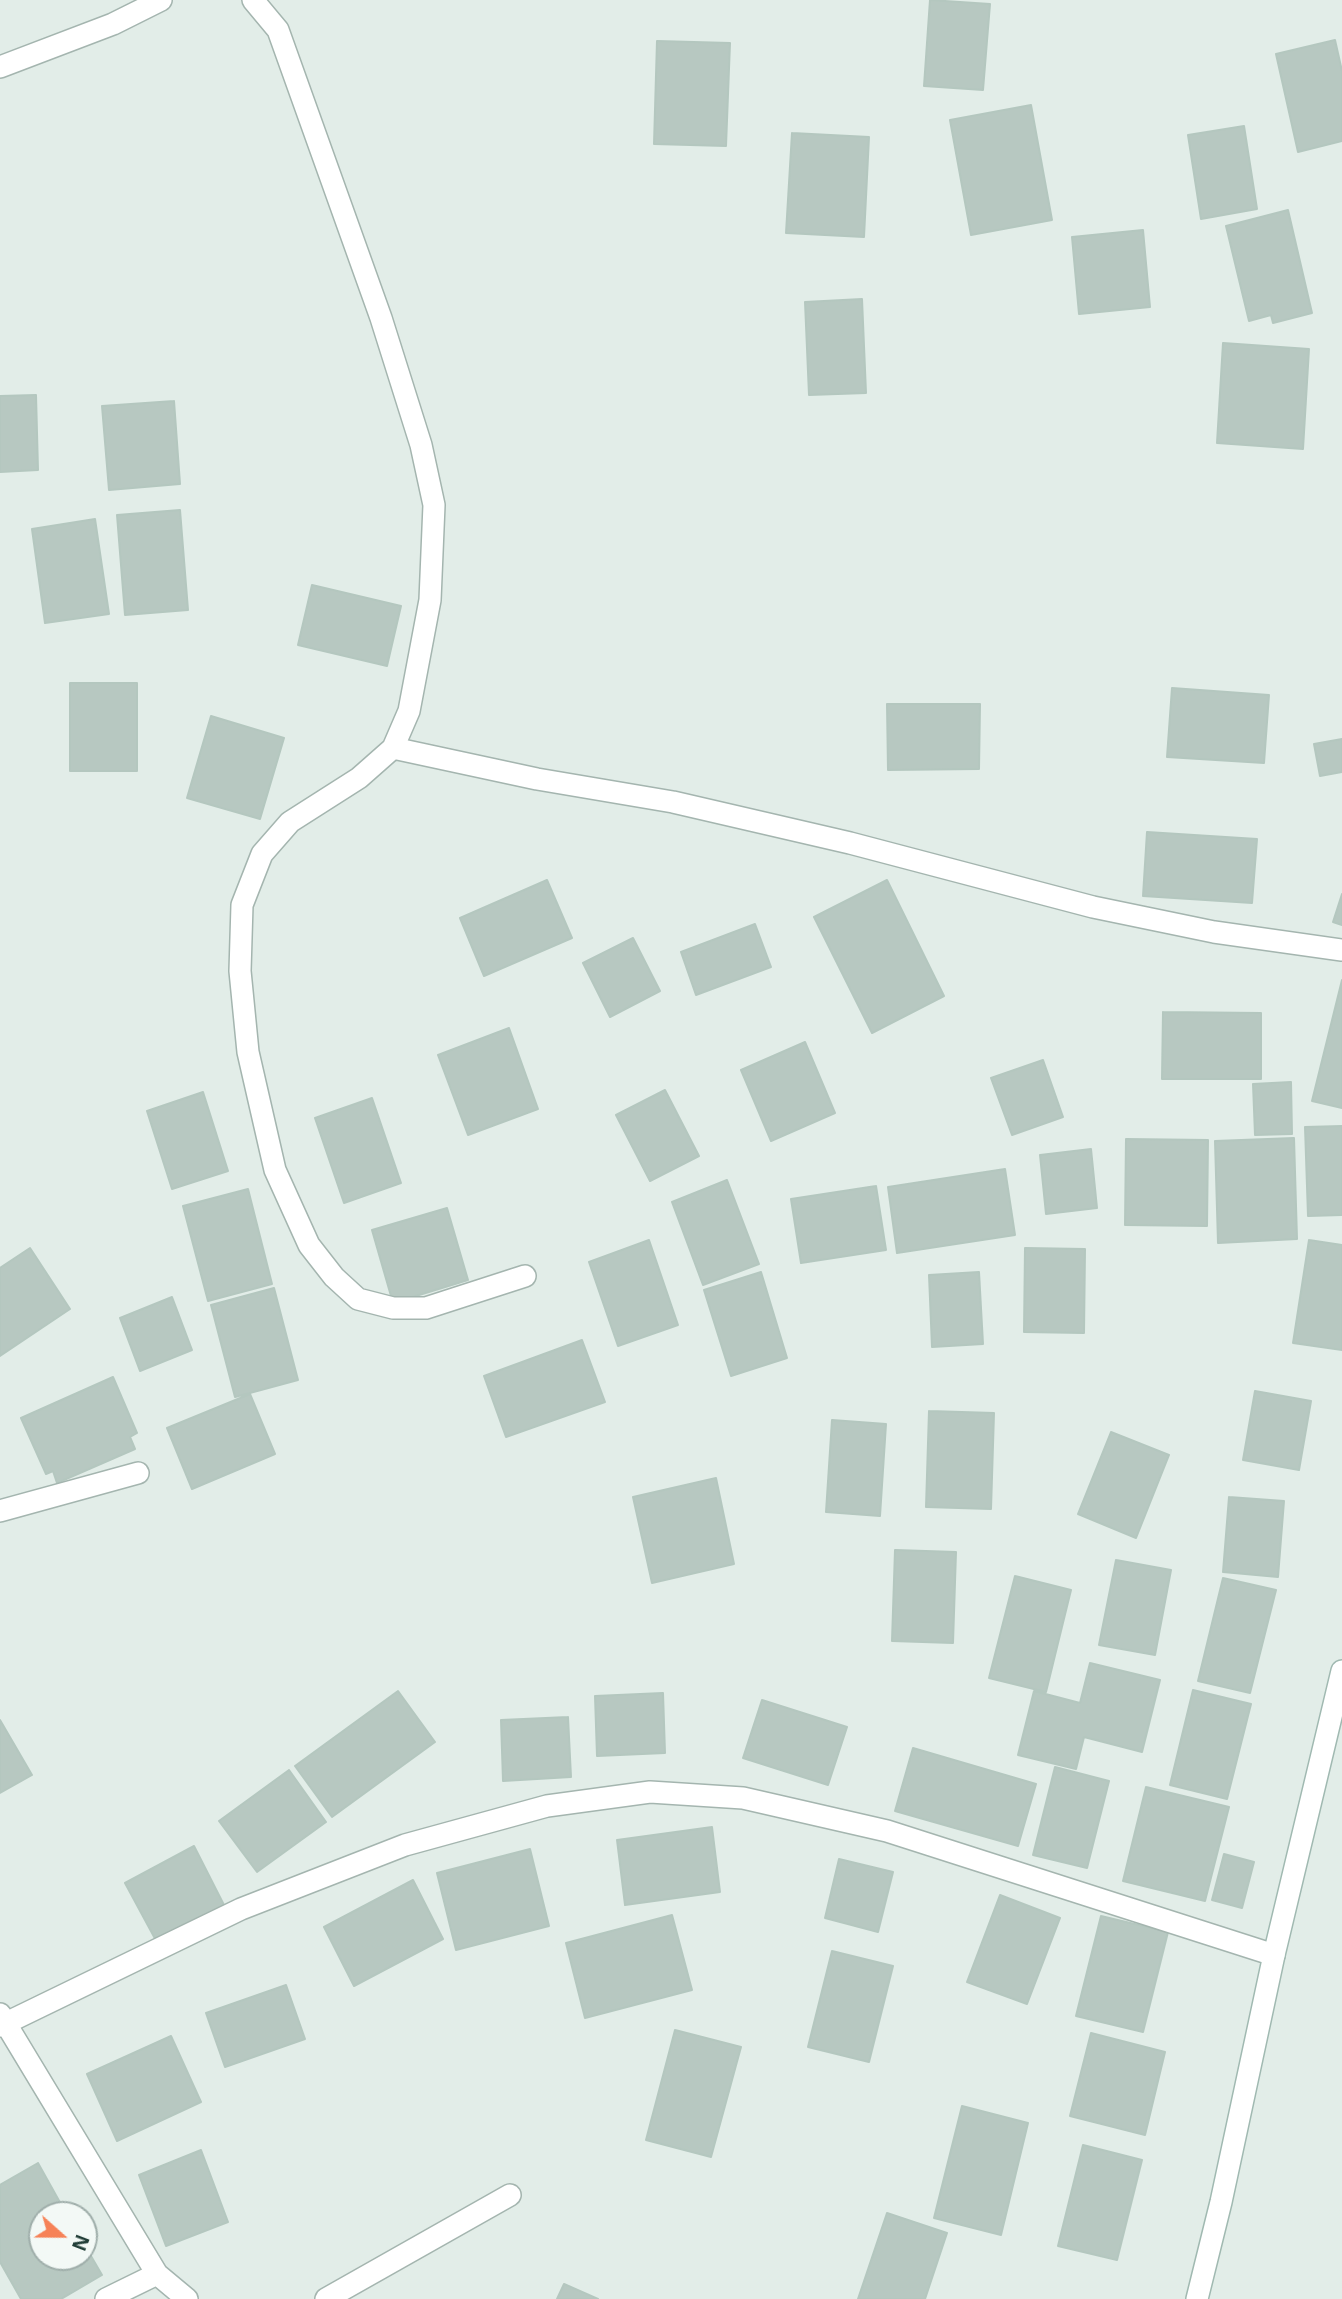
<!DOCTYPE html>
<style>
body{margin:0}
#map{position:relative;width:1342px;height:2299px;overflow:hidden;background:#e2ede8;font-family:"Open Sans",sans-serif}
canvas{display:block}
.north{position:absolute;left:28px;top:2201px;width:70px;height:70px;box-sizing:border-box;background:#f3f9f6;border:2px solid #9faeaa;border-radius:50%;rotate:111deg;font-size:19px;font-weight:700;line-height:28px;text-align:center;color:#213e37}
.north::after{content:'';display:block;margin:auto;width:24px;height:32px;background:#f68257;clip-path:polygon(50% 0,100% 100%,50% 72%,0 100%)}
</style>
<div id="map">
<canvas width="1342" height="2299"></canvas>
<div class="north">N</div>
</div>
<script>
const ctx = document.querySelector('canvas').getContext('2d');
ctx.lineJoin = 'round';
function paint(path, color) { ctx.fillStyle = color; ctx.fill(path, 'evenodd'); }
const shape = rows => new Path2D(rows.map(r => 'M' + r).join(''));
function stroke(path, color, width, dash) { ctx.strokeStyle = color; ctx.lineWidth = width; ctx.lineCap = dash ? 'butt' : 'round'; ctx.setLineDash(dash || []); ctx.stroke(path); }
const building = shape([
 [930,0,990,4,983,90,924,86,930,0],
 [1335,40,1342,71,1342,141,1298,152,1276,54,1335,40],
 [657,41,730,43,726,146,654,144,657,41],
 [1031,105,1052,220,971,235,950,120,1031,105],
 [1244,126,1257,209,1201,219,1188,135,1244,126],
 [792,133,869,137,864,237,786,233,792,133],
 [1288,210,1312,313,1273,323,1271,315,1249,321,1226,226,1288,210],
 [1143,230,1150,307,1079,314,1072,237,1143,230],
 [862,299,866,393,809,395,805,302,862,299],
 [1223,343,1309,349,1303,449,1217,443,1223,343],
 [36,395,38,470,0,472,0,396,36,395],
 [174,401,180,484,109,490,102,406,174,401],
 [180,510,188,610,125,615,117,515,180,510],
 [95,519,109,614,45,623,32,529,95,519],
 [312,585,401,606,387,666,298,645,312,585],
 [70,683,137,683,137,771,70,771,70,683],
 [1172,688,1269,695,1264,763,1167,757,1172,688],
 [887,704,980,704,979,769,888,770,887,704],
 [211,716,284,738,260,819,187,798,211,716],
 [1342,739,1342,772,1320,776,1314,744,1342,739],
 [1147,832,1257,839,1252,903,1143,896,1147,832],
 [547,880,572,938,484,976,460,918,547,880],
 [887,880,944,996,872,1033,814,917,887,880],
 [1342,894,1342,925,1333,922,1342,894],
 [755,924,771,967,696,995,681,952,755,924],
 [633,938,660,991,610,1017,583,963,633,938],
 [1342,980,1342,1108,1312,1101,1342,980],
 [1163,1012,1261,1013,1261,1079,1162,1079,1163,1012],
 [509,1028,538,1109,468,1135,438,1055,509,1028],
 [805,1042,835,1113,771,1141,741,1070,805,1042],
 [1043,1060,1063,1117,1012,1135,991,1078,1043,1060],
 [1291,1082,1292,1134,1255,1135,1253,1084,1291,1082],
 [665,1090,699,1156,650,1181,616,1115,665,1090],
 [203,1092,228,1171,172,1189,147,1111,203,1092],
 [372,1098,401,1183,344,1203,315,1118,372,1098],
 [1342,1126,1342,1215,1308,1216,1305,1127,1342,1126],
 [1294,1138,1297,1239,1218,1243,1215,1141,1294,1138],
 [1126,1139,1208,1140,1207,1226,1125,1225,1126,1139],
 [1091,1149,1097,1208,1046,1214,1040,1155,1091,1149],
 [1005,1169,1015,1235,897,1253,888,1187,1005,1169],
 [727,1180,759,1264,703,1285,672,1202,727,1180],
 [876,1186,886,1250,801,1263,791,1199,876,1186],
 [248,1189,272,1284,208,1301,183,1206,248,1189],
 [447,1208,468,1280,393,1303,372,1230,447,1208],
 [649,1240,678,1325,618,1346,589,1262,649,1240],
 [1309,1240,1342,1245,1342,1350,1293,1343,1309,1240],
 [30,1248,70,1309,0,1356,0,1268,30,1248],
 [1025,1248,1085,1249,1084,1333,1024,1332,1025,1248],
 [761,1272,787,1358,731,1376,704,1290,761,1272],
 [979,1272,983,1344,932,1347,929,1275,979,1272],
 [274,1288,298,1380,235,1397,211,1305,274,1288],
 [172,1297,192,1350,140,1371,120,1318,172,1297],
 [582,1340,605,1402,506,1437,484,1376,582,1340],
 [113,1377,137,1433,130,1437,135,1449,57,1483,53,1471,46,1474,21,1418,113,1377],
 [1255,1391,1311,1401,1299,1470,1243,1460,1255,1391],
 [250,1394,275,1454,192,1489,167,1428,250,1394],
 [929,1411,994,1413,991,1509,926,1507,929,1411],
 [832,1420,886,1424,880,1516,826,1512,832,1420],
 [1111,1432,1169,1455,1136,1538,1078,1514,1111,1432],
 [716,1478,734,1564,652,1583,633,1497,716,1478],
 [1229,1497,1284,1501,1278,1577,1223,1572,1229,1497],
 [895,1550,956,1552,953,1643,892,1641,895,1550],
 [1116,1560,1171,1570,1155,1655,1099,1645,1116,1560],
 [1015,1576,1071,1590,1046,1692,989,1678,1015,1576],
 [1223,1578,1276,1590,1250,1693,1198,1681,1223,1578],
 [1090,1663,1160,1680,1142,1752,1084,1737,1076,1769,1018,1755,1034,1691,1080,1703,1090,1663],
 [1193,1690,1251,1704,1227,1799,1170,1785,1193,1690],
 [398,1691,435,1742,332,1817,295,1766,398,1691],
 [663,1693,665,1753,597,1756,595,1696,663,1693],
 [762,1700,847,1727,828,1785,743,1758,762,1700],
 [568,1717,571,1777,503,1781,501,1720,568,1717],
 [0,1720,32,1775,0,1793,0,1720],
 [913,1748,1036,1784,1018,1846,895,1811,913,1748],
 [1055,1767,1109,1781,1087,1868,1033,1855,1055,1767],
 [289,1770,326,1822,257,1872,219,1821,289,1770],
 [1146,1787,1229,1807,1205,1901,1123,1881,1146,1787],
 [712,1827,720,1892,625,1905,617,1840,712,1827],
 [194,1846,227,1911,159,1946,125,1883,194,1846],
 [530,1849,549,1926,456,1950,437,1873,530,1849],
 [1224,1854,1254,1862,1242,1908,1212,1900,1224,1854],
 [839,1859,893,1872,878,1932,825,1918,839,1859],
 [413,1880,443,1939,354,1986,324,1927,413,1880],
 [1000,1895,1060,1918,1027,2004,967,1982,1000,1895],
 [672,1915,692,1990,585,2018,566,1943,672,1915],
 [1101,1916,1168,1932,1143,2032,1076,2016,1101,1916],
 [832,1951,893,1966,869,2062,808,2047,832,1951],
 [286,1985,305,2039,225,2067,206,2013,286,1985],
 [675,2030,741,2047,711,2157,646,2140,675,2030],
 [1091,2033,1165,2052,1145,2135,1070,2116,1091,2033],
 [171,2036,201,2102,117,2141,87,2074,171,2036],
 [962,2106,1028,2123,1001,2235,934,2218,962,2106],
 [1083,2145,1142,2160,1117,2260,1058,2246,1083,2145],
 [201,2150,228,2222,166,2246,139,2175,201,2150],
 [38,2163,67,2215,42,2215,42,2257,84,2257,84,2244,102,2275,61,2299,21,2299,0,2262,0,2185,38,2163],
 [887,2213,947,2233,925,2299,858,2299,887,2213],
 [564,2284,598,2299,557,2299,564,2284]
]);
paint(building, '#b7c8c1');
stroke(building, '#b4c7bf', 2);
const minor = shape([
 [253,0,278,30,381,318,421,445,434,505,430,600,409,711,393,748,359,778,290,822,262,854,242,905,240,971,248,1052,275,1170,309,1245,334,1277,358,1299,393,1308,426,1308,525,1276],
 [0,67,113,24,161,0],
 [393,748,537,779,673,802,850,843,1093,907,1214,932,1342,950],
 [0,1511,138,1473],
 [0,2014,157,2274,187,2299],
 [0,2026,241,1909,405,1845,547,1806,650,1792,743,1798,887,1831,1274,1955],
 [106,2299,157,2274],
 [326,2299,510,2195]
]);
const secondary = shape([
 [1197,2299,1221,2202,1274,1955,1342,1671]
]);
stroke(minor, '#a4b5af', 24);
stroke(secondary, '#a0b9b1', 24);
stroke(minor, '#fff', 21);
stroke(secondary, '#fff', 21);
</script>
